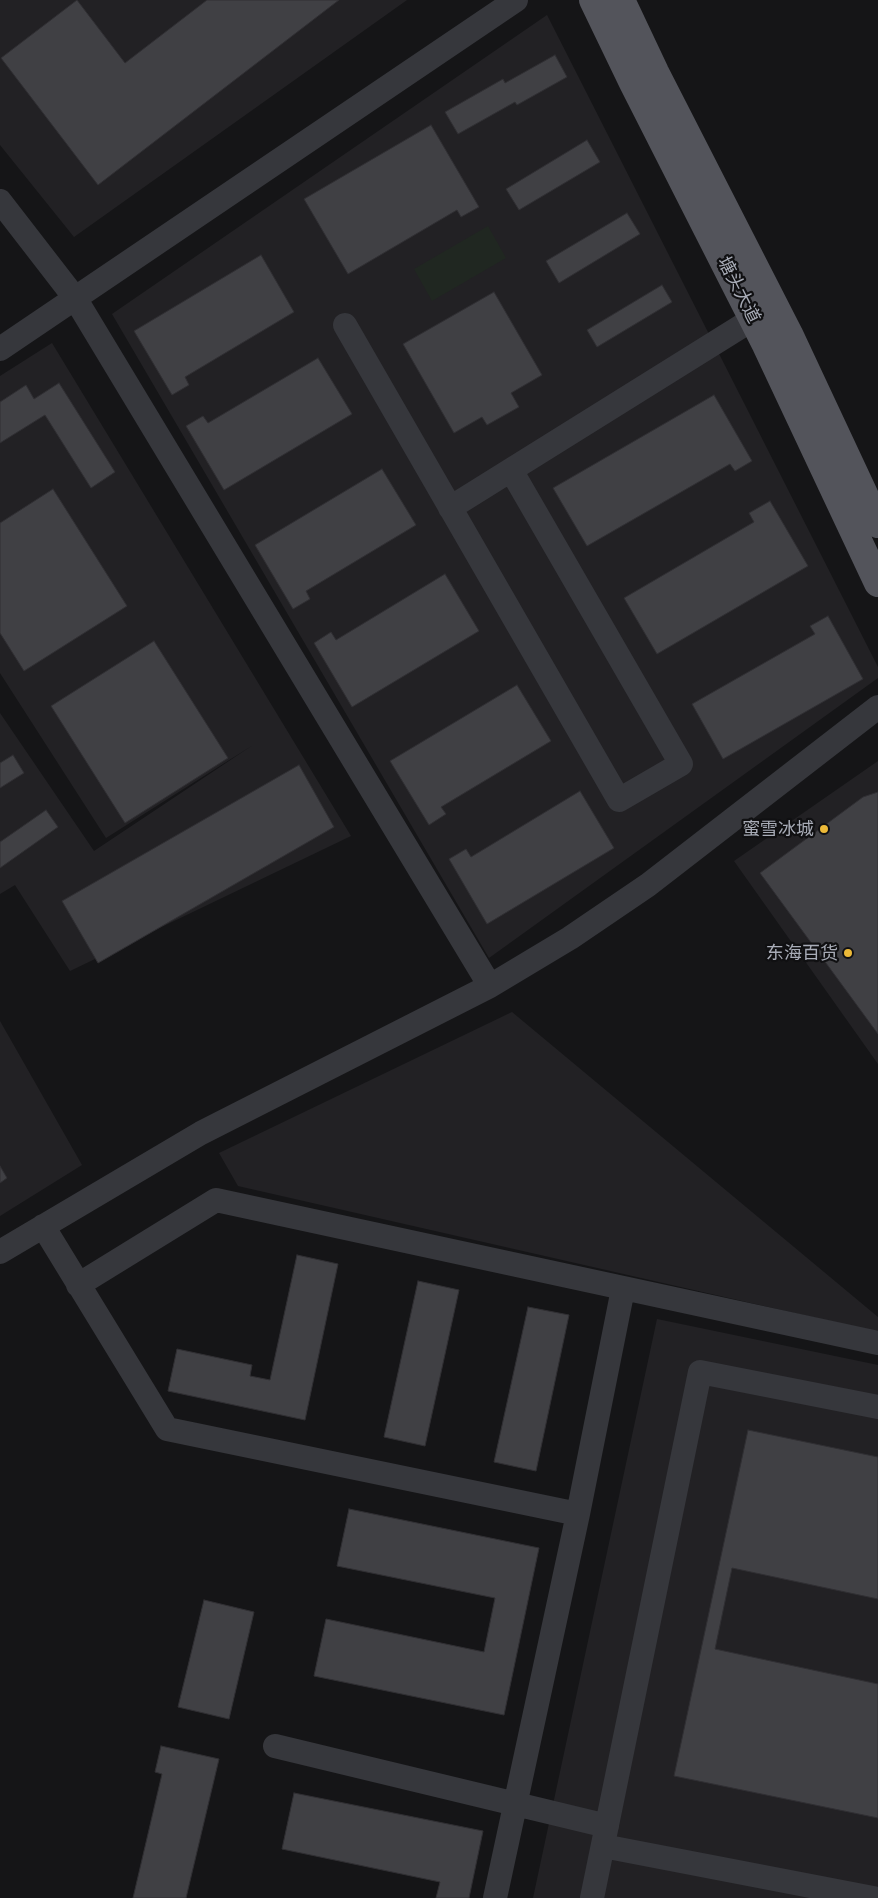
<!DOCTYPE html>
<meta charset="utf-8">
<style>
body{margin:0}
canvas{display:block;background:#151517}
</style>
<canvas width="878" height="1898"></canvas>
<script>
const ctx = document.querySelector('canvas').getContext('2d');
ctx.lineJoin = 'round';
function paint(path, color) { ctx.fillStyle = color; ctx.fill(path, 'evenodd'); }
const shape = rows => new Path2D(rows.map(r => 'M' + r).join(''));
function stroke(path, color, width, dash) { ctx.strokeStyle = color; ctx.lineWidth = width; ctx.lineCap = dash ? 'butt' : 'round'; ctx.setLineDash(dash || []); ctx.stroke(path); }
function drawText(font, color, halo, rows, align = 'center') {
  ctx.font = font + ' "Asap Condensed","Noto Sans SC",sans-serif'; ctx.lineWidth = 4.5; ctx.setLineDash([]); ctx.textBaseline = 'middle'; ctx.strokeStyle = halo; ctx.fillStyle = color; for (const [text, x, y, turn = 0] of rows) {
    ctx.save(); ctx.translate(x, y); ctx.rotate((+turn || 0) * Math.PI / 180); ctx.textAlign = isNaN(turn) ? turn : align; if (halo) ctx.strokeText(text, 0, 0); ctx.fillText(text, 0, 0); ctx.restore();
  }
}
paint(shape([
 [0,0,407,0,74,237,0,145],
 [547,15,878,667,878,678,489,958,112,314],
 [52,343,351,836,70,971,15,885,0,894,0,713,94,851,253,745,106,838,0,673,0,376],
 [878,761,878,1064,734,861],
 [512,1012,878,1317,878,1332,238,1186,219,1153],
 [0,1021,82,1165,0,1216],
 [657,1319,878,1365,878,1898,533,1898]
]), '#222124');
paint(shape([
 [488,226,506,258,432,301,414,269]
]), '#202721');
const building = shape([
 [77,0,125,63,207,0,339,0,98,185,1,58,77,0],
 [555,55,567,77,517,105,515,102,458,134,445,112,503,79,505,83,555,55],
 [431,125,479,207,461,217,457,210,348,274,304,199,431,125],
 [587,140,600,162,519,210,506,189,587,140],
 [627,213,640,234,559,283,546,261,627,213],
 [261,255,294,312,185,377,189,385,172,395,134,331,261,255],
 [662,285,672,302,597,347,587,330,662,285],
 [494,292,542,375,511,393,519,407,487,425,482,417,454,433,403,344,494,292],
 [318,358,352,414,224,490,186,426,203,416,208,423,318,358],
 [59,383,115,472,91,488,45,415,0,443,0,402,26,385,34,399,59,383],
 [714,395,752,461,735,471,730,464,587,546,553,488,714,395],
 [382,469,416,525,306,591,310,599,293,609,255,545,382,469],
 [53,489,127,606,24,671,0,633,0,523,53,489],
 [770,501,808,566,657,654,624,598,754,522,749,513,770,501],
 [445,574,479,631,352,707,314,643,331,632,336,640,445,574],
 [828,616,863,679,723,759,692,704,815,634,810,626,828,616],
 [154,641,228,758,125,823,51,706,154,641],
 [517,685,551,741,441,807,446,814,429,825,390,761,517,685],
 [13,755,24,773,0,788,0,763,13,755],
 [299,765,334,827,98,963,62,901,299,765],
 [580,791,614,848,487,924,449,859,466,849,471,857,580,791],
 [878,792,878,1034,760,873,863,797,878,792],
 [46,810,58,827,0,868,0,842,46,810],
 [0,1166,7,1178,0,1183,0,1166],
 [297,1255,338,1264,305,1420,168,1391,177,1349,252,1365,250,1376,270,1380,297,1255],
 [418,1281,459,1290,425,1446,384,1437,418,1281],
 [528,1307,569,1315,536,1471,494,1462,528,1307],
 [748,1430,878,1457,878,1599,732,1568,715,1649,878,1684,878,1818,674,1776,748,1430],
 [349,1509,539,1548,504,1715,314,1676,326,1619,484,1652,495,1598,337,1566,349,1509],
 [204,1600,254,1612,229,1719,178,1707,204,1600],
 [161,1746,219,1759,186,1898,133,1898,162,1774,155,1772,161,1746],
 [294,1793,483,1831,469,1898,436,1898,440,1882,282,1849,294,1793]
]);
paint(building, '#404044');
stroke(building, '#302f33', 1);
stroke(shape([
 [0,201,75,298,490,986],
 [345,325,619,800,681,764,511,470],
 [0,349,516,0],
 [450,508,769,309],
 [43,1226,167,1429,578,1514],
 [0,1252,201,1133,490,986,570,938,648,885,878,707],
 [78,1285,216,1200,878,1343],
 [275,1746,607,1826],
 [603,1846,873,1898],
 [495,1898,578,1514,623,1289],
 [592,1898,700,1372,878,1407]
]), '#36373c', 24);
stroke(shape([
 [593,0,633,83,766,345,878,583],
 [621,0,655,72,789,334,878,524]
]), '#53545b', 28);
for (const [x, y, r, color] of [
 [824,829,5,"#ecb938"],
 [848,953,5,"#ecb938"]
]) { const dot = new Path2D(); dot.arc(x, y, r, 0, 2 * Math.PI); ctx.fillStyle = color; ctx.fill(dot); stroke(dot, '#101012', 2); }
drawText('18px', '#a8acb7', '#101012', [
 ["塘头大道",739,290,63]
]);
drawText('18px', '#a8acb7', '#101012', [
 ["蜜雪冰城",814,829],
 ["东海百货",838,953]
], 'right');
</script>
